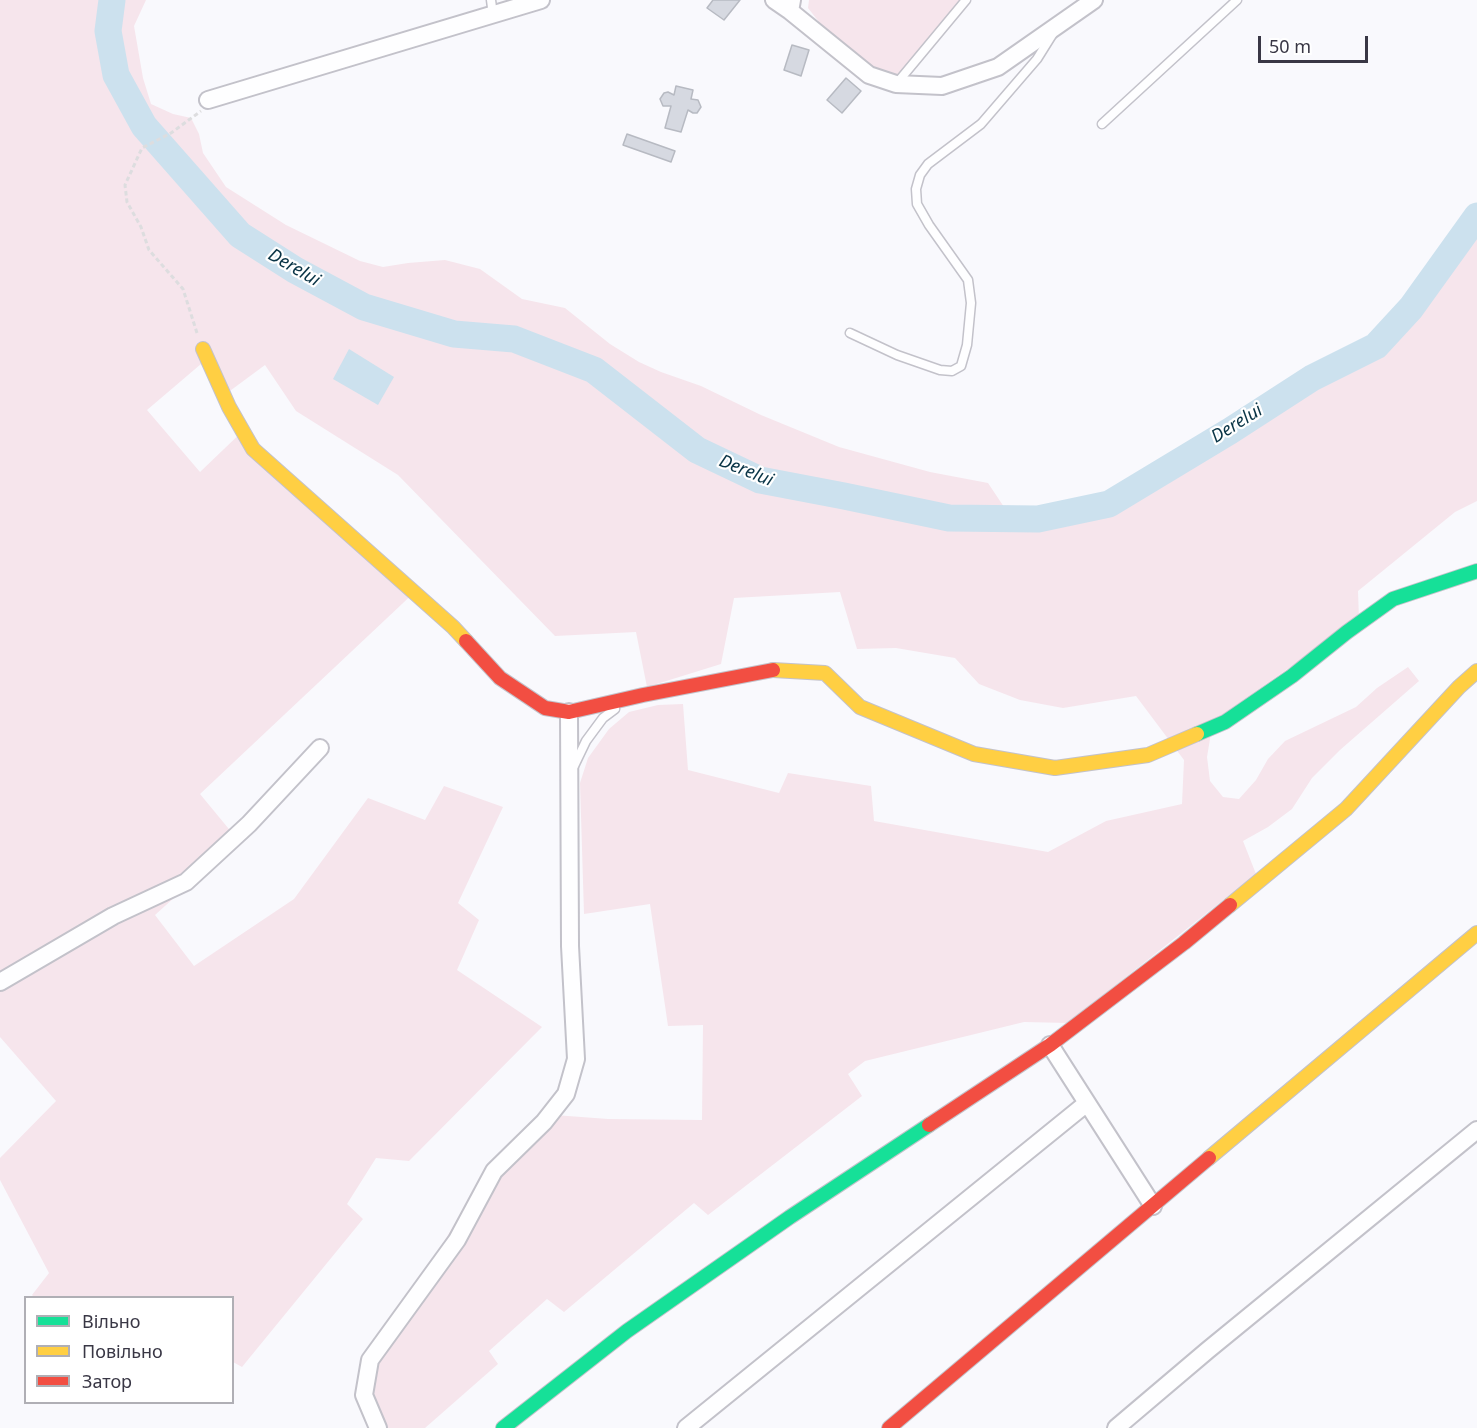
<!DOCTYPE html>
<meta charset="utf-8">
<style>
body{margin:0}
#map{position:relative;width:1477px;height:1428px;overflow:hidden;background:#f9f9fd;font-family:"Noto Sans",sans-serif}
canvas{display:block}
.legend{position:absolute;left:24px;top:1296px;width:210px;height:108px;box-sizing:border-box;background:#fff;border:2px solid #b0afb5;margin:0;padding:8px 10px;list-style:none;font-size:18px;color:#393745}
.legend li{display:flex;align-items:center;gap:12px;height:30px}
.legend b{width:30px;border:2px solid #b0afb5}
.scale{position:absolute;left:1258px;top:36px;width:110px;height:27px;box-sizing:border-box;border:3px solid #393745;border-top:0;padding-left:8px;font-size:18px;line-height:21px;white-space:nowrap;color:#393745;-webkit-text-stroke:4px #fff;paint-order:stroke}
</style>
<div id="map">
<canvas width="1477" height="1428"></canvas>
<ul class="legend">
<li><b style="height:8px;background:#16e098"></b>Вільно</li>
<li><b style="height:8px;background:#ffcf43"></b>Повільно</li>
<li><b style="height:8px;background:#f24e42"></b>Затор</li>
</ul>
<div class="scale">50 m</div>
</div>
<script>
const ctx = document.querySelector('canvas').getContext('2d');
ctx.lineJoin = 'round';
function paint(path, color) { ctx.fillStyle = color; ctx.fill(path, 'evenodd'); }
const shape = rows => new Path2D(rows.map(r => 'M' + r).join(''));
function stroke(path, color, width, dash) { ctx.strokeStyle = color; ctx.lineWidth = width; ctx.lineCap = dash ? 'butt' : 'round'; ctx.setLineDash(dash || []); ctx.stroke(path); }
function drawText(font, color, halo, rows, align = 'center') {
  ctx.font = font + ' "Noto Sans",sans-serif'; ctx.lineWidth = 4.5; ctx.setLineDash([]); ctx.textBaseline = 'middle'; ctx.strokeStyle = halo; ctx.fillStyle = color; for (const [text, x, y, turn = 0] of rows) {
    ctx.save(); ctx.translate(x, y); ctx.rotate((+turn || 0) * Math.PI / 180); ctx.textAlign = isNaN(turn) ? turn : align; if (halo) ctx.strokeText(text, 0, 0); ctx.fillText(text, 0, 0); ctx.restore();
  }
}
paint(shape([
 [0,0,146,0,134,26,143,78,151,104,173,114,191,118,199,134,203,153,226,187,286,225,360,261,383,267,408,263,445,260,480,269,522,299,565,308,610,344,639,362,661,372,701,386,761,415,839,447,930,472,988,483,1006,510,1021,522,1064,519,1103,513,1146,487,1204,455,1325,381,1368,358,1397,334,1477,228,1477,501,1455,512,1358,591,1359,619,1213,721,1207,757,1210,781,1223,797,1239,799,1256,780,1268,759,1285,741,1356,707,1377,688,1408,667,1419,681,1340,750,1312,778,1292,809,1268,827,1243,841,1256,874,1068,1023,1024,1022,865,1061,848,1074,862,1096,708,1215,694,1203,564,1312,547,1299,489,1351,498,1364,425,1428,370,1428,359,1408,360,1372,408,1301,491,1164,541,1114,608,1119,702,1120,703,1025,668,1026,650,904,584,914,580,783,588,758,609,729,629,712,658,705,683,704,688,770,779,793,788,773,871,786,874,821,1048,852,1106,821,1182,804,1184,760,1136,696,1063,708,1020,700,979,684,955,658,896,648,857,649,840,592,734,598,721,664,647,687,636,632,555,636,398,475,296,411,265,365,219,399,201,364,147,410,200,472,248,426,263,449,419,588,200,794,238,840,155,915,194,966,294,899,368,798,425,820,444,786,503,807,458,903,479,920,457,970,542,1027,409,1161,376,1158,347,1204,363,1219,242,1367,233,1362,232,1298,34,1297,32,1295,49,1273,0,1180,0,1158,56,1101,0,1037],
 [809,0,963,0,900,75,870,69,834,41,808,8]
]), '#f6e5ec');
paint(shape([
 [349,349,394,377,378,405,333,379]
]), '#cce1ee');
stroke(shape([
 [112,0,108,31,116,75,144,126,240,235,295,270,364,307,454,334,514,339,594,370,697,450,760,480,844,496,949,518,1038,519,1109,504,1230,431,1312,378,1376,346,1411,308,1477,216]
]), '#cce1ee', 27);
const building = shape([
 [713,0,740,0,724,20,707,8,713,0],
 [792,45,809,50,801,76,784,70,792,45],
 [846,78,861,91,842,113,827,100,846,78],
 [676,86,693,90,691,99,698,100,701,107,697,113,693,113,688,110,681,132,665,128,671,106,663,106,660,99,664,93,668,92,674,95,676,86],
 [627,134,675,151,671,162,623,145,627,134]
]);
paint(building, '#d6d9e1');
stroke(building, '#b7bac2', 1.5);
const lane = shape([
 [491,0,493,15],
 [897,83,966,0],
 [1102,124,1237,0],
 [850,333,897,355,940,370,952,371,961,366,967,345,971,303,968,280,929,225,917,204,916,189,920,175,928,164,981,124,1037,59,1052,35],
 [574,766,586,741,603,718,615,709]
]);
const street = shape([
 [774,0,790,11],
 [792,0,790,11,869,75,896,84,942,86,998,67,1094,0],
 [208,100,541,0],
 [0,982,113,916,186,882,249,824,320,748],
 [1050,1045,1153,1206],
 [378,1428,364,1395,370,1360,457,1240,494,1171,544,1122,566,1094,576,1059,570,946,569,712],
 [686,1428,1087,1103],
 [1116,1428,1208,1350,1477,1130]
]);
const fast = shape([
 [1197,734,1225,722,1292,676,1347,632,1393,599,1477,571],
 [503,1428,627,1331,790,1217,929,1125]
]);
const slow = shape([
 [203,349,229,407,253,449,453,627,466,641],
 [773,670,825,673,860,707,974,754,1055,768,1148,755,1197,734],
 [1230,905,1346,809,1459,687,1477,671],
 [1209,1158,1477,933]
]);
const jam = shape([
 [466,641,500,678,545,708,569,712,643,695,773,670],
 [929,1125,1050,1045,1184,943,1230,905],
 [889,1428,1209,1158]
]);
stroke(lane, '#c3c2ca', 11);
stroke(street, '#c3c2ca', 20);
stroke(fast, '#c3c2ca', 16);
stroke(slow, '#c3c2ca', 16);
stroke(jam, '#c3c2ca', 16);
stroke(shape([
 [197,333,183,289,149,250,141,227,127,202,125,185,142,148,171,133,201,111]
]), '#dddddf', 3, [4.5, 3]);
stroke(lane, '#fefeff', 8);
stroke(street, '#fefeff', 16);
stroke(fast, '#16e098', 14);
stroke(slow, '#ffcf43', 14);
stroke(jam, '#f24e42', 14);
drawText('italic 18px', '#093446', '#fff', [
 ["Derelui",294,268,30],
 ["Derelui",1237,424,-32],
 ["Derelui",746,471,22]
]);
</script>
